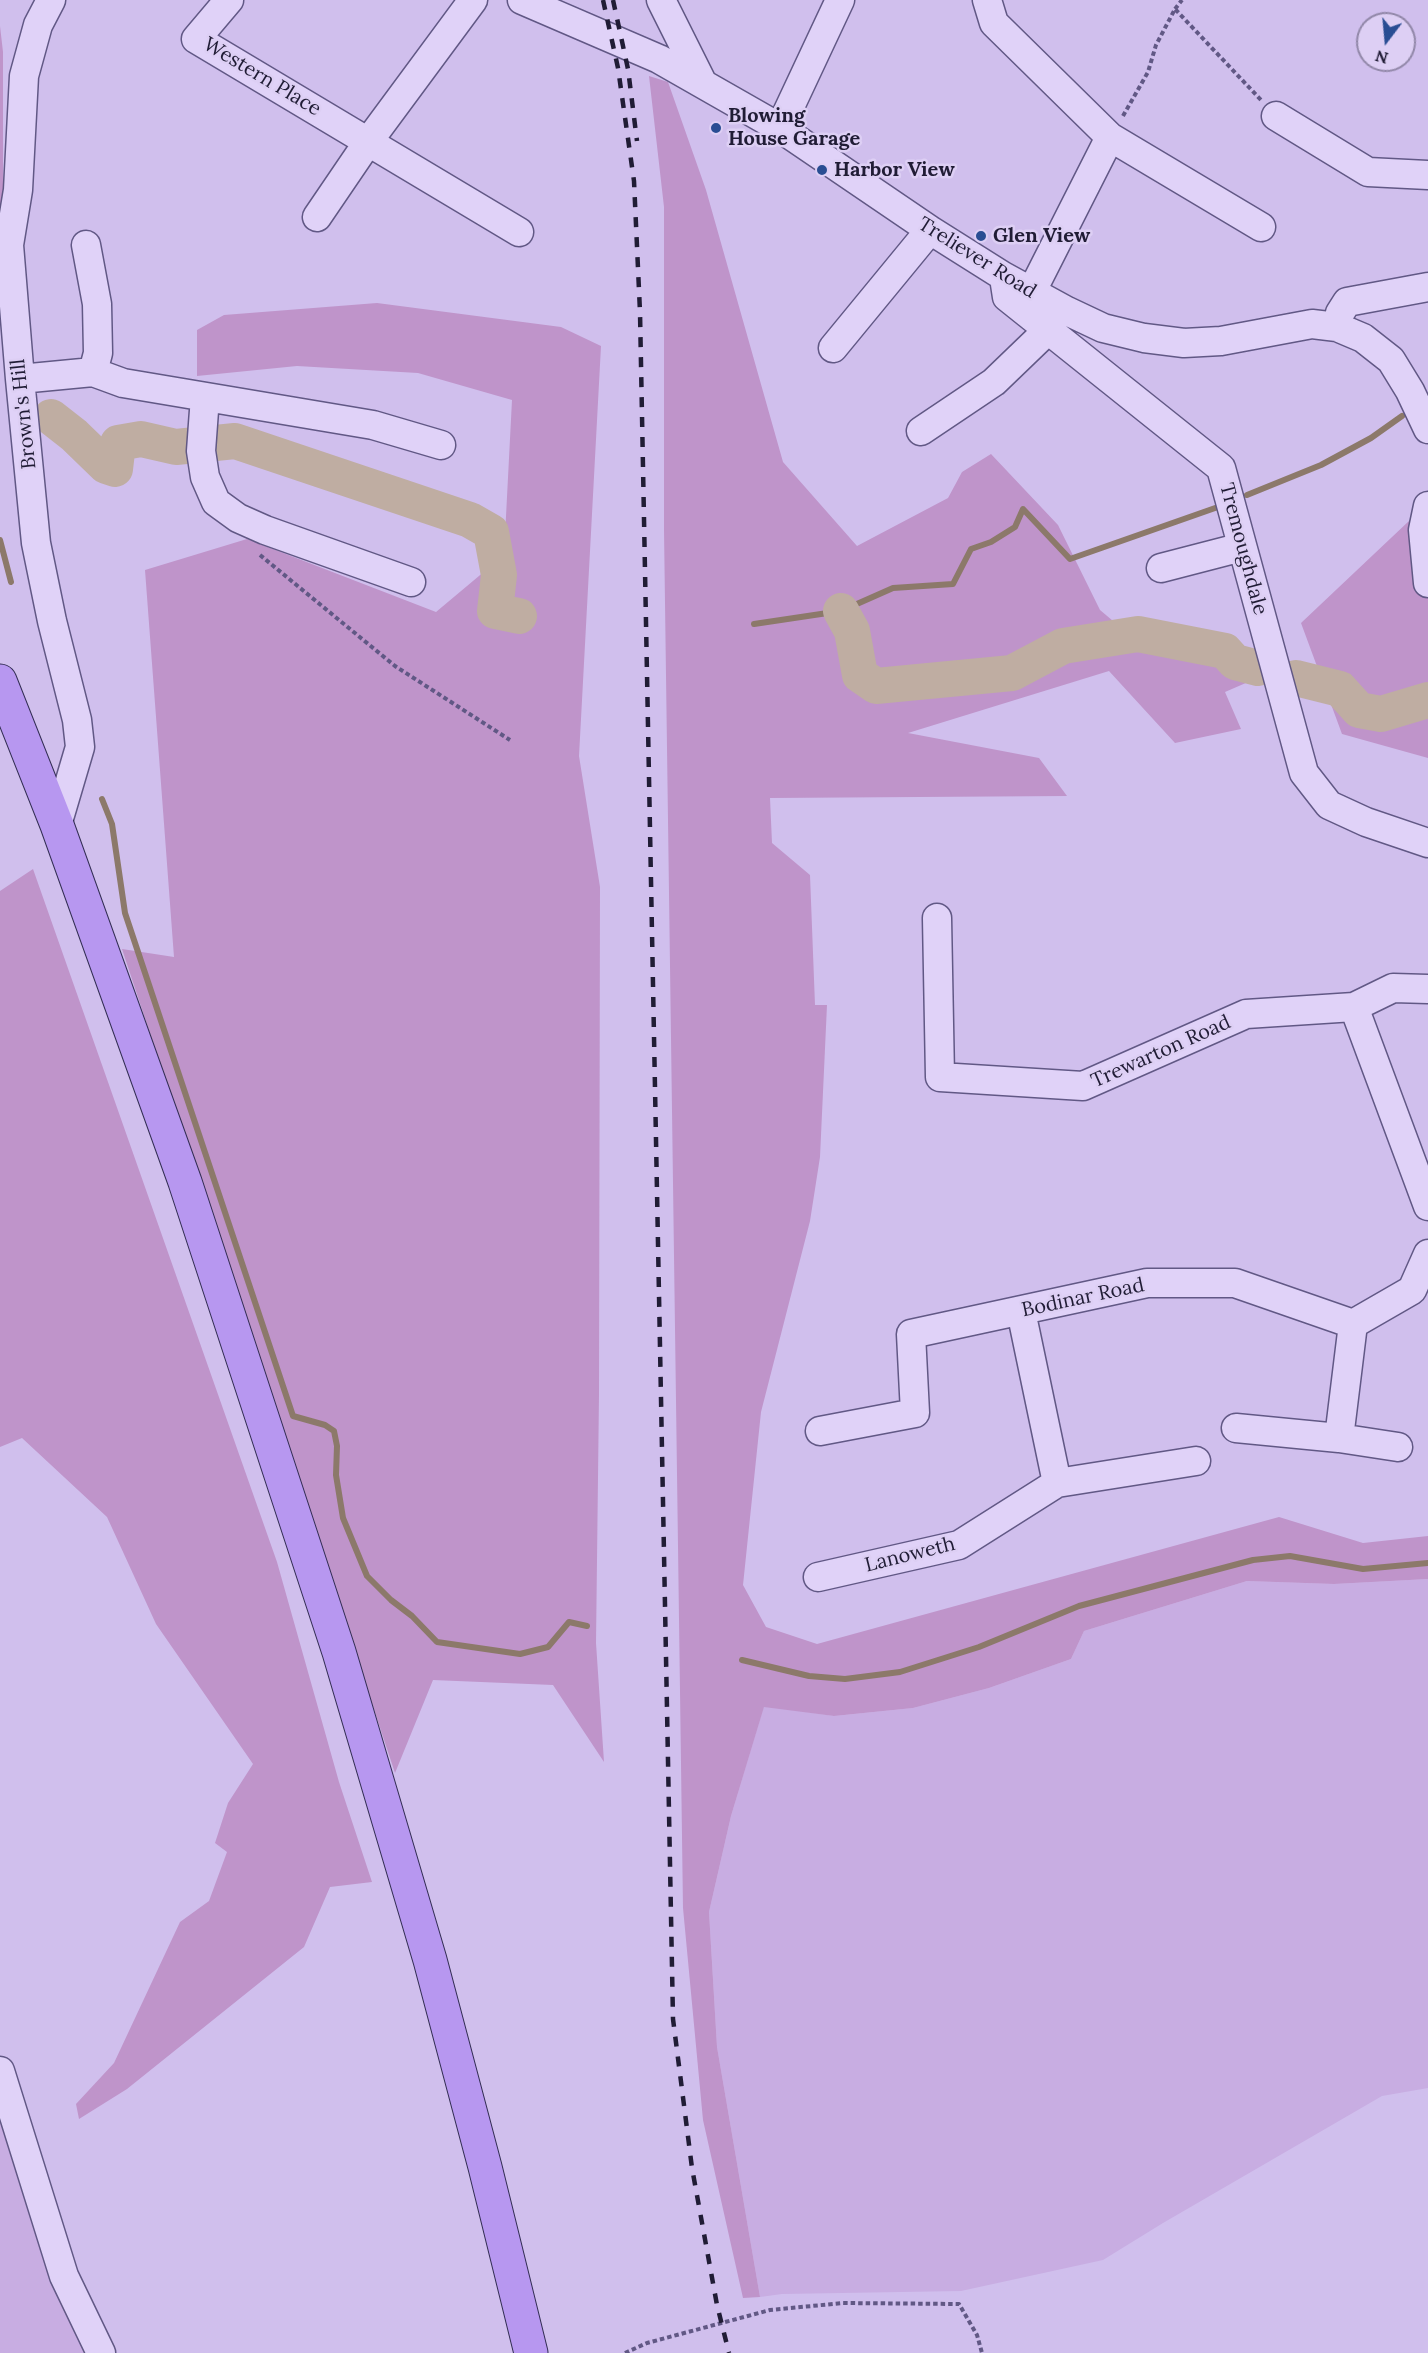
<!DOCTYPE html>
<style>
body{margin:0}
#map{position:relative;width:1428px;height:2353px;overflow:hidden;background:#d0bfed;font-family:Lora,serif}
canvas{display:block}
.north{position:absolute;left:1356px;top:12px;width:60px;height:60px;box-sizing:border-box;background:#ddcff4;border:2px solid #9187a8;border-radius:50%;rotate:196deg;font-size:16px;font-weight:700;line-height:24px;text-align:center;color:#201c35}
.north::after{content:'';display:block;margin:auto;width:21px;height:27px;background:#294d93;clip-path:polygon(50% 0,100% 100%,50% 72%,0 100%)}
</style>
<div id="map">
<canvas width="1428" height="2353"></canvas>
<div class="north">N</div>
</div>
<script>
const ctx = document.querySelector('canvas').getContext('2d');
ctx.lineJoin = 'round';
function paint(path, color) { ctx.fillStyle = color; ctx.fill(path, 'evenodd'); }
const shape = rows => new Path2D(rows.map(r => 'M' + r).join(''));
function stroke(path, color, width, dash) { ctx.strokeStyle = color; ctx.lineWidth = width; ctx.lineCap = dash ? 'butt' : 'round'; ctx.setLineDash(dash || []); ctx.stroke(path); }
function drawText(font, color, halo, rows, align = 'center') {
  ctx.font = font + ' Lora,serif'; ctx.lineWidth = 5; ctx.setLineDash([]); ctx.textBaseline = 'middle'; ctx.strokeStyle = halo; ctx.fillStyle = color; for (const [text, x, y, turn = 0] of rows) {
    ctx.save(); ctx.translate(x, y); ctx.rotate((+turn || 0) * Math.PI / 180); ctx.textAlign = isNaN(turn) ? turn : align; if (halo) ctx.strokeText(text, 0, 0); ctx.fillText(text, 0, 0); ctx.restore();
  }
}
paint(shape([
 [1428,1579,1428,2088,1382,2096,1163,2223,1103,2260,961,2291,782,2294,760,2297,717,2047,709,1912,731,1816,764,1706,834,1716,913,1708,989,1688,1071,1659,1084,1631,1247,1581,1334,1584],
 [0,2107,47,2271,87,2353,0,2353]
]), '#c8ade2');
paint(shape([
 [0,26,3,52,3,238,0,239],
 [649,76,668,82,706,190,783,462,857,546,948,498,962,472,991,454,1058,525,1100,610,1119,626,1253,656,1262,676,1225,692,1241,729,1175,743,1109,671,908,733,1039,758,1067,796,770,798,772,843,810,875,815,1005,827,1005,820,1157,810,1221,761,1412,743,1585,766,1627,817,1644,1279,1517,1363,1543,1428,1536,1428,1579,1334,1584,1247,1581,1084,1631,1071,1659,989,1688,913,1708,834,1716,764,1707,731,1816,709,1912,717,2047,760,2297,743,2298,703,2120,683,1908,664,530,664,207],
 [377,303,561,327,601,346,579,756,600,887,599,1394,596,1643,604,1762,553,1685,433,1680,395,1773,122,949,174,957,145,570,247,539,436,612,504,555,512,400,418,373,297,366,197,376,197,330,224,315],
 [1428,503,1428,758,1342,734,1301,623],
 [33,869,277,1562,339,1782,372,1882,330,1887,304,1947,127,2089,79,2119,76,2104,114,2063,180,1922,209,1901,227,1852,215,1843,228,1803,253,1764,156,1624,107,1517,22,1438,0,1447,0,891]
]), '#bf94ca');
stroke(shape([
 [1247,495,1321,465,1371,438,1402,416],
 [0,540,11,582],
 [754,624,841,611,893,588,953,584,971,549,991,542,1015,527,1023,509,1070,559,1218,507],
 [102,799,112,824,125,913,293,1416,325,1425,334,1431,337,1446,336,1475,343,1518,367,1576,391,1600,412,1616,437,1642,520,1654,548,1647,569,1622,587,1626],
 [742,1660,809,1676,845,1679,900,1672,979,1647,1079,1606,1253,1560,1290,1556,1363,1569,1428,1563]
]), '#8c796a', 6);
stroke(shape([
 [51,417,74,435,106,466,115,469,118,443,141,439,176,447,235,441,470,520,491,532,499,575,495,611,519,616],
 [841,611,852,631,860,675,876,686,1012,673,1063,646,1138,634,1225,651,1235,662,1258,668],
 [1296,678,1340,689,1359,710,1381,714,1428,700]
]), '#bfada2', 36);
const minor = shape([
 [51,0,38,25,24,76,18,190,9,245,20,379,36,543,52,621,77,720,80,747,57,825],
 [229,0,196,39,519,232],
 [522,0,659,59,780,128,930,230,1003,276,1067,311,1103,328,1144,338,1184,343,1221,341,1312,324,1337,327,1363,338,1391,360,1410,391,1428,429],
 [661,0,703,84],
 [987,0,994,23,1110,137],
 [1276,116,1368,172,1428,175],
 [780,128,840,0],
 [317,217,368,142,473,0],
 [86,245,97,304,98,353,93,372],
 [1005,284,1007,297,1221,468,1304,773,1329,805,1366,822,1428,843],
 [1031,293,1110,137,1261,227],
 [1337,327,1340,313,1347,302,1428,287],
 [833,348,930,230],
 [20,379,93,372,123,383,373,425,441,445],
 [205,397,201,451,205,477,216,502,238,518,265,530,411,582],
 [921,431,994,382,1048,330],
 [1428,506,1423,530,1428,583],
 [1161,568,1242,547],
 [937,918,940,1077,1083,1086,1246,1014,1354,1007,1393,988,1428,989],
 [1354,1007,1428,1206],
 [1236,1428,1339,1438,1353,1324],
 [820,1431,915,1413,911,1334,1147,1283,1235,1283,1353,1324,1412,1290,1428,1254],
 [1339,1438,1398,1447],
 [1057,1483,1196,1461],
 [818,1577,959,1545,1057,1483,1021,1311],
 [0,2071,64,2276,101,2353]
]);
const major = shape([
 [0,681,57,825,185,1182,339,1652,430,1960,485,2167,531,2353]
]);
stroke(minor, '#615885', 31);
stroke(major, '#322d53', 35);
stroke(shape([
 [1175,9,1182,0],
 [1123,116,1148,72,1156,45,1175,9,1261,100],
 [260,555,395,666,510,740],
 [625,2353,647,2343,770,2310,843,2303,959,2304,977,2335,982,2353]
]), '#615885', 4, [4.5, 3]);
stroke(minor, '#e0d2f8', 28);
stroke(major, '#b797f0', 33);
stroke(shape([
 [603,0,618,68,634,181,640,312,673,2019,692,2168,717,2305,729,2353],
 [613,0,628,69,637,141]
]), '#201c35', 4.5, [10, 10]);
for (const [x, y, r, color] of [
 [716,128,6,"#294d93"],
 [822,170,6,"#294d93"],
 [981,236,6,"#294d93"]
]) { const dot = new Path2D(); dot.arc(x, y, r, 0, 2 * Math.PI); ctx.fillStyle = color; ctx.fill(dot); stroke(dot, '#ddcff4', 2); }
drawText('20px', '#201c35', '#ddcff4', [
 ["Western Place",262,77,31],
 ["Treliever Road",977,258,32],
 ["Brown's Hill",24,414,-96],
 ["Tremoughdale",1243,549,75],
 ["Trewarton Road",1161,1052,-24],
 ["Bodinar Road",1083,1298,-12],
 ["Lanoweth",910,1555,-14]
]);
drawText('bold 20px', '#201c35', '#ddcff4', [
 ["Blowing",728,116],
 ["House Garage",728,139],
 ["Harbor View",834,170],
 ["Glen View",993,236]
], 'left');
</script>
